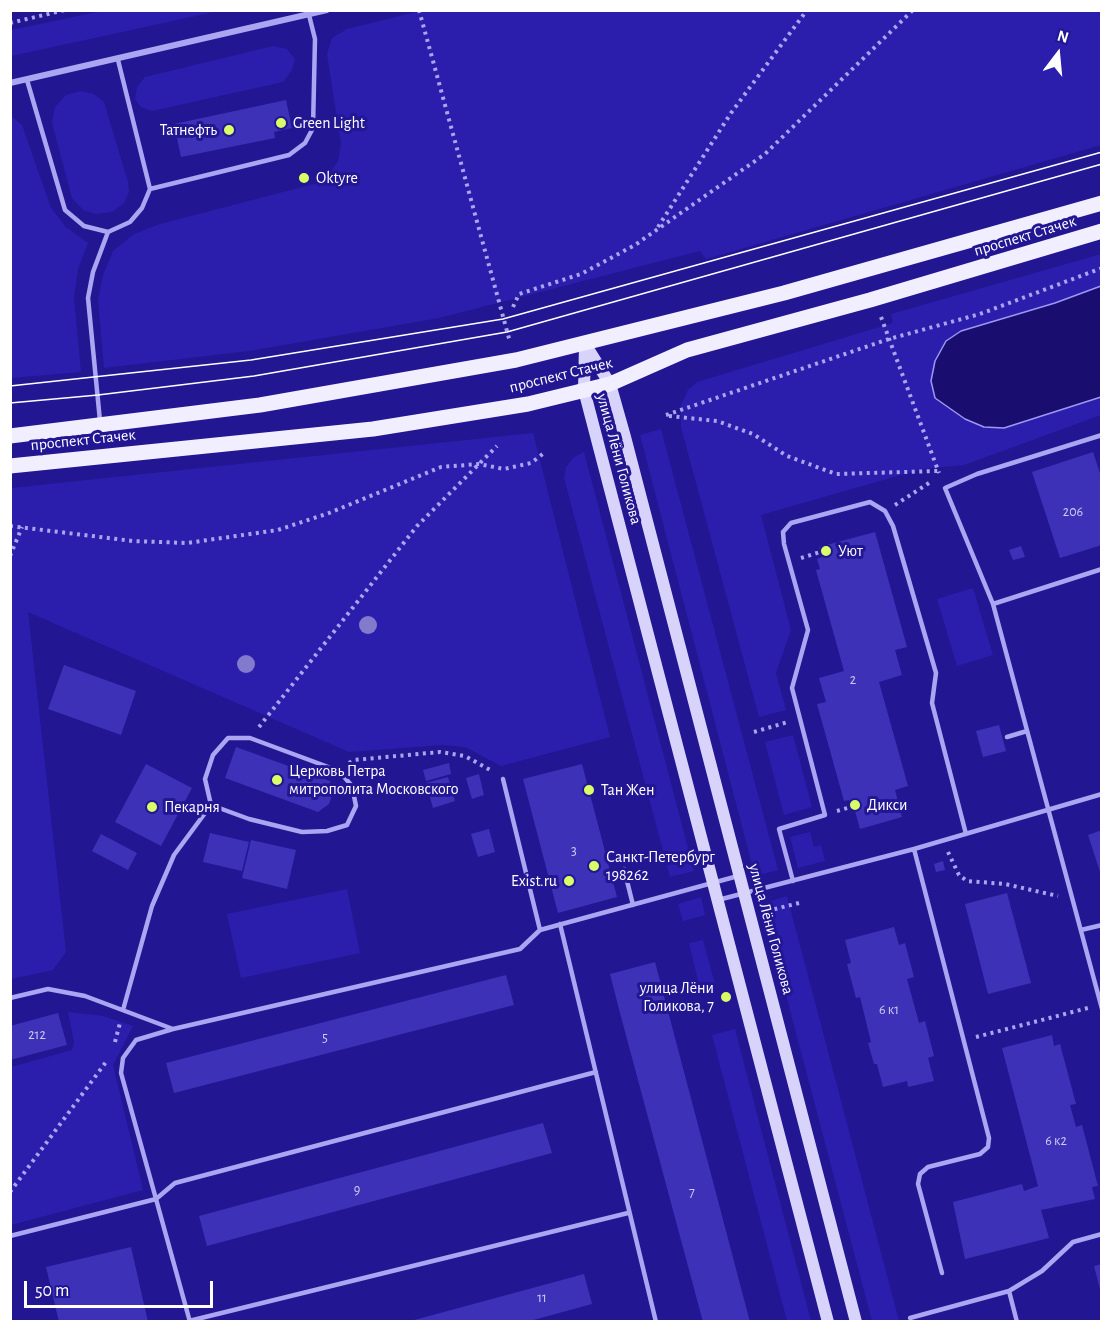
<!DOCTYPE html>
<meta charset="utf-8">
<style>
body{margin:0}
#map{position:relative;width:1112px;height:1332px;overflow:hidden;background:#231693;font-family:"Alegreya Sans",sans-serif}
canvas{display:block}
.frame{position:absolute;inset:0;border:12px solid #fff;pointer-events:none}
.north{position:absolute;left:1028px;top:24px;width:60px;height:60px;-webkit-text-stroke:4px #231693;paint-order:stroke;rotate:16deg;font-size:16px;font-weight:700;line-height:24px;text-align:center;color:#fff}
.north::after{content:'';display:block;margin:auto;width:21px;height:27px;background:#fff;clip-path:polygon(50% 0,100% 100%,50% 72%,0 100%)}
.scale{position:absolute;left:24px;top:1281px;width:189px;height:27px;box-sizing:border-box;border:3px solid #fff;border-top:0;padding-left:8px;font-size:18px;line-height:21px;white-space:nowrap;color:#fff;-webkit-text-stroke:4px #231693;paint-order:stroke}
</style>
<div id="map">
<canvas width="1112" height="1332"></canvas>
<div class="frame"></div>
<div class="north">N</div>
<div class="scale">50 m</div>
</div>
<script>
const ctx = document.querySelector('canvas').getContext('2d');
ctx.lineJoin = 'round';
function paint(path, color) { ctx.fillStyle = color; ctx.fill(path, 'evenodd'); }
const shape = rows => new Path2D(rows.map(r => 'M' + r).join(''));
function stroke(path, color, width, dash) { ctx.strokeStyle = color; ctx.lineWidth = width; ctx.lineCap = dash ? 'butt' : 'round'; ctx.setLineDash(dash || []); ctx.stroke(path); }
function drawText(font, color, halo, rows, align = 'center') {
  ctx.font = font + ' "Alegreya Sans",sans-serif'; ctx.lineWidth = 6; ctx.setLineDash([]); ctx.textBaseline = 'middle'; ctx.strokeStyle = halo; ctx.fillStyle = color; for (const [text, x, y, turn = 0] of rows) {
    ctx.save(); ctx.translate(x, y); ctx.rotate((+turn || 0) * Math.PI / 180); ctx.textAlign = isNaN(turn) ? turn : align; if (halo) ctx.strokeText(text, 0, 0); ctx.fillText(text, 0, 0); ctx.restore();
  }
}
paint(shape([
 [424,10,1101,11,1101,145,706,259,700,251,439,318,249,351,104,368,98,300,103,275,113,251,134,234,160,224,314,184,328,176,338,161,341,144,327,54,332,38,347,29],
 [102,11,102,10,219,11,11,56,11,30],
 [273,46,287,49,295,59,292,70,283,82,152,111,141,107,135,99,137,87,145,77],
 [81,91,94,94,104,102,128,182,129,192,124,203,112,212,96,214,83,210,72,198,52,123,55,107,66,95],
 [11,116,22,125,51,208,66,227,88,243,78,269,74,298,81,372,11,378],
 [1101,254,1101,415,964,465,922,469,761,515,791,630,776,673,786,710,759,717,681,427,681,405,688,390,697,382,893,323,891,314],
 [661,429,778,870,755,876,640,435],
 [533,433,610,737,501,766,465,747,442,745,349,752,28,612,66,952,53,970,11,979,11,488],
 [584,452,694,871,670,877,564,478,566,467,574,457],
 [973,588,993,655,957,666,937,599],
 [793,735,812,807,784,815,765,742],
 [810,832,814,847,821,845,825,861,798,868,790,837],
 [347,889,360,953,241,978,227,914],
 [787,896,899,1321,872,1321,762,904],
 [701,897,705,915,683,921,678,904],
 [703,940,716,988,701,993,689,943],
 [68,1012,103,1016,133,1026,113,1065,143,1190,11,1225,11,1067,72,1050,74,1042],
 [735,1029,811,1321,787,1321,712,1035]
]), '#2b1ead');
const water = shape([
 [1101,286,1101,397,1004,428,984,427,965,419,935,398,931,381,935,361,946,341,961,331,1055,303,1101,286]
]);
paint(water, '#190e70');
stroke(water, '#9e97f3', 1.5);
paint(shape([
 [286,100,292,128,274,132,275,138,181,157,174,124],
 [1093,452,1102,479,1102,545,1060,558,1032,472],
 [875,532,907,647,895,650,902,675,879,682,908,786,895,790,902,817,860,829,855,811,852,811,849,800,844,801,817,704,826,702,819,678,844,671,816,570,820,569,817,559,822,557,819,547],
 [1021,546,1025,557,1013,560,1009,550],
 [64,665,136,691,121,735,48,709],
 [999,725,1006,751,983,757,976,731],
 [236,747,330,781,333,792,329,804,318,812,225,778],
 [449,763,451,774,426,781,423,770],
 [146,764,192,788,161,846,115,822],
 [582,764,617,897,558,913,523,779],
 [479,774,484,795,472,799,466,778],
 [448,777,455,801,433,808,426,783],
 [489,829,495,852,478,857,471,834],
 [1102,830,1102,875,1101,875,1088,835],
 [210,833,249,842,242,871,203,862],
 [101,834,137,853,128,870,92,851],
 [251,840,296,850,287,889,242,878],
 [943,861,945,870,936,872,934,864],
 [1007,893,1031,983,988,994,965,904],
 [894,927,899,945,905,943,914,977,907,979,919,1023,925,1021,934,1056,928,1058,934,1081,908,1087,907,1081,883,1087,877,1064,874,1064,868,1043,871,1042,860,997,856,998,847,964,851,963,845,940],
 [655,962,750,1322,703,1322,620,1013,610,974],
 [506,975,514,1005,174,1093,166,1063],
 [58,1013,67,1045,10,1060,10,1026],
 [1052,1035,1054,1046,1060,1044,1076,1104,1070,1105,1076,1127,1082,1125,1098,1186,1092,1187,1095,1199,1041,1210,1049,1238,965,1259,953,1202,1022,1184,1024,1191,1038,1186,1002,1048],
 [543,1123,552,1153,207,1246,199,1216],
 [131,1247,148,1322,59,1322,46,1267],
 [1102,1264,1102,1293,1101,1293,1094,1266],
 [584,1274,592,1304,526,1322,407,1322]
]), '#3d31b7');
stroke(shape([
 [419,10,510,342],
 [10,23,65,10],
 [658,227,731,113,807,10],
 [513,307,519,294,581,274,635,245,765,154,913,10],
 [881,317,939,473],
 [666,415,889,339,980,314,1102,268],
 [669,416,717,421,753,434,787,456,836,474,938,471],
 [895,505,932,481],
 [10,526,133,541,187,543,278,530,329,513,441,467,479,464,504,469,531,463,544,453],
 [10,556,22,527],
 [801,558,820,552],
 [10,713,10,719],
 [259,727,417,526,497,446],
 [754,732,788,722],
 [349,763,354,760,440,752,465,756,492,771],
 [837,811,851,807],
 [948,852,959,875,967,881,1005,884,1058,896],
 [767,911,799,903],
 [976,1037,1088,1008],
 [115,1042,120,1023],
 [10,1192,106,1062]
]), '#aca5f1', 4, [3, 4.5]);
stroke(shape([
 [27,80,65,210,84,226,108,232,130,222,142,208,150,189,118,60],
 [150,189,289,155,305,143,313,128,315,39,309,15],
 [100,421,88,298,93,272,108,232],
 [1102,435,977,474,945,488,993,604,1102,1009],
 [993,604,1102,569],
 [1007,737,1027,731],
 [503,779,540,930],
 [914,849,989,1138,988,1147,980,1154,928,1167,920,1174,918,1184,942,1273],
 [624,869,633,905],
 [793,881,779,829,825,815,792,688,808,630,784,544,783,532,791,523,870,502,885,511,893,526,936,673,932,703,966,834],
 [718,900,914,849,1102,794],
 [560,924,656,1322],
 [1081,930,1102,925],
 [10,998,48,989,85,996,173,1029,520,949,540,930,738,876],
 [123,1010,152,906,174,855,211,805,205,779,213,755,228,738,250,738,339,771,352,786,356,806,347,825,327,831,302,832,249,819,211,805],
 [10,1236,156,1199,121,1073,123,1058,136,1040,173,1029],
 [910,1318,1009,1291],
 [189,1321,628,1213],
 [190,1322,156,1199,175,1183,596,1072],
 [1017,1322,1009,1291,1042,1271,1073,1242,1102,1234]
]), '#aca5f1', 4.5);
stroke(shape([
 [10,83,327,10]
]), '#aca5f1', 6);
stroke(shape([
 [585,344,610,384,625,437,856,1322],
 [585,345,584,390,828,1322]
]), '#d8d3fb', 12);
stroke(shape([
 [10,436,260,405,516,360,784,293,1102,203],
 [10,466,373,429,528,404,610,384,687,350,870,300,1102,231]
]), '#f1efff', 15);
stroke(shape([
 [10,386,251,360,503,319,1102,152],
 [10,403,98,395,254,376,507,332,1102,164]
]), '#fff', 1.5);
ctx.fillStyle = '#827acd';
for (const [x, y] of [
 [368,625],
 [246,664]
]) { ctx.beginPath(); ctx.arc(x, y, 9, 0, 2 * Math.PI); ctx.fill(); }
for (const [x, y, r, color] of [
 [281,123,6,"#d8ff65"],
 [229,130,6,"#d8ff65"],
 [304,178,6,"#d8ff65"],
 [826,551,6,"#d8ff65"],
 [277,780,6,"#d8ff65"],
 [589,790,6,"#d8ff65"],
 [855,805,6,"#d8ff65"],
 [152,807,6,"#d8ff65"],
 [594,866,6,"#d8ff65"],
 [569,881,6,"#d8ff65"],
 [726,997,6,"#d8ff65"]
]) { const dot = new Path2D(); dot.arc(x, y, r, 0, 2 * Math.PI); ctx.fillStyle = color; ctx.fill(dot); stroke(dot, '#231693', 2); }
drawText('14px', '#cecced', null, [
 ["206",1073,512],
 ["2",853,680],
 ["3",574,851],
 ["6 к1",889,1010],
 ["212",37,1035],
 ["5",325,1038],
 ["6 к2",1056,1141],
 ["9",357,1190],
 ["7",692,1192],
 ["11",542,1298]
]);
drawText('16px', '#fff', '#231693', [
 ["Green Light",293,123],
 ["Татнефть",217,130,"right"],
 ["Oktyre",316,178],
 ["Уют",838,551],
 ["Церковь Петра",289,771],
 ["митрополита Московского",289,789],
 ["Тан Жен",601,790],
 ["Дикси",867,805],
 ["Пекарня",164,807],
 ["Санкт-Петербург",606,857],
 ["198262",606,875],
 ["Exist.ru",557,881,"right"],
 ["улица Лёни",714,988,"right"],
 ["Голикова, 7",714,1006,"right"]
], 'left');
drawText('16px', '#fff', '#231693', [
 ["проспект Стачек",1025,236,-17],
 ["проспект Стачек",561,375,-14],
 ["проспект Стачек",83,440,-6],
 ["улица Лёни Голикова",619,459,75],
 ["улица Лёни Голикова",771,929,75]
]);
</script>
